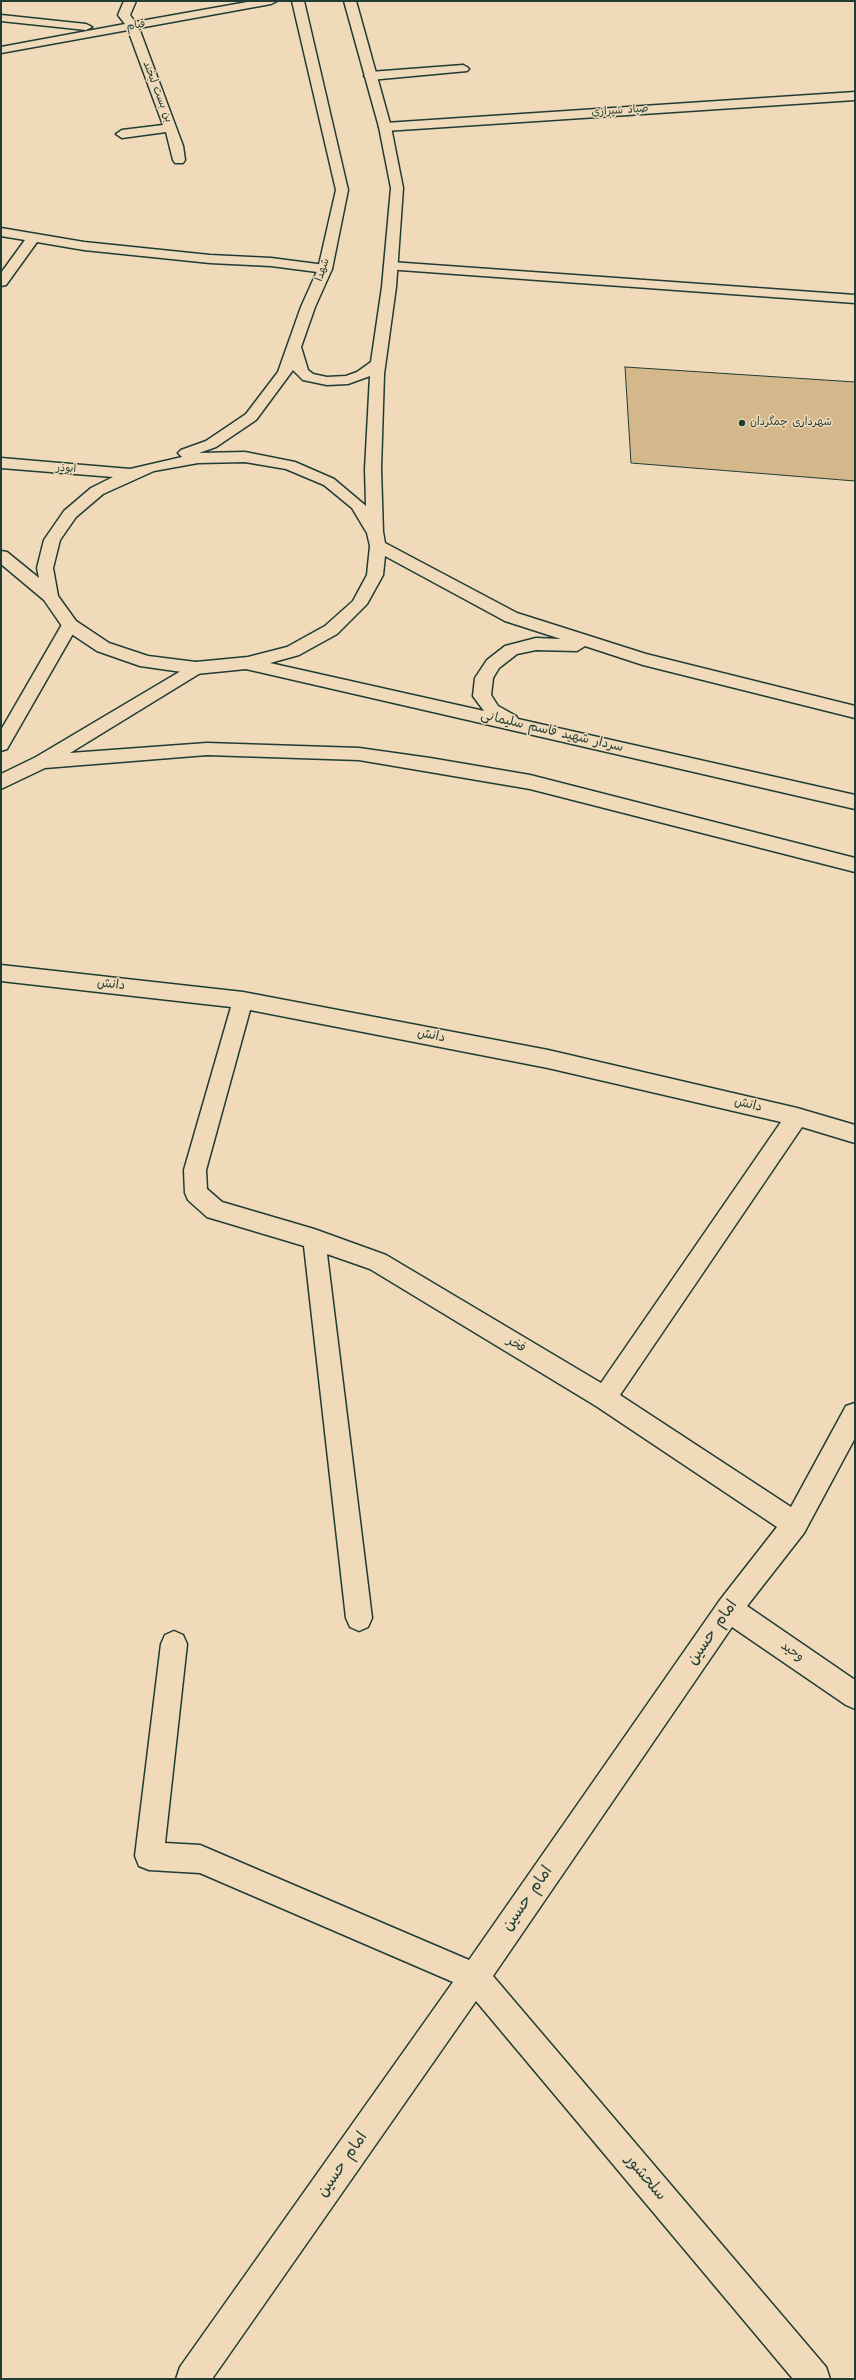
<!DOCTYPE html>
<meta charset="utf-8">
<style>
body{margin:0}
#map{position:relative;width:856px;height:2380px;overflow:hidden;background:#f0dab9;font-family:"Architects Daughter",sans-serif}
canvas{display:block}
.frame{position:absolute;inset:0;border:2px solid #1f3d34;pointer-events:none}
</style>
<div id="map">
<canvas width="856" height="2380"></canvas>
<div class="frame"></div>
</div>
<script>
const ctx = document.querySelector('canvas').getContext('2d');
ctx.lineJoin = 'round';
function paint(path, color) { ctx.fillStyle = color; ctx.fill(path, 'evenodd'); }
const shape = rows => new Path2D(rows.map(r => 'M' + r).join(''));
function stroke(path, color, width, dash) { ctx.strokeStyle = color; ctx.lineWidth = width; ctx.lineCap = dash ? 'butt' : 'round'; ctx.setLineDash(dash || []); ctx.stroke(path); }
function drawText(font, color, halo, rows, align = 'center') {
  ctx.font = font + ' "Architects Daughter","Playpen Sans Arabic",sans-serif'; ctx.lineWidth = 3; ctx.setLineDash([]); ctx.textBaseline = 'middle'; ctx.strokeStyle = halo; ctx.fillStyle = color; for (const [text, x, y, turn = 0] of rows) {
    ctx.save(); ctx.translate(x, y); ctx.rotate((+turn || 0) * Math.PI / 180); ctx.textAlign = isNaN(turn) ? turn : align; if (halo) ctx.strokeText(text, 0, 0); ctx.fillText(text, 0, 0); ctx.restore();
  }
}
const building = shape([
 [625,367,855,382,855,481,631,463,625,367]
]);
paint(building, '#d4b78b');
stroke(building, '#1f3d34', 1);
const minor = shape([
 [124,1,136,1,130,15,135,22,253,1,277,1,271,4,139,28,183,146,185,160,183,163,175,163,173,160,166,132,122,138,116,134,122,130,163,125,128,30,1,53,1,47,125,24,118,15,124,1],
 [1,15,86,24,92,27,86,30,1,21,1,15],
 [463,65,467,67,469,69,467,71,370,80,364,76,370,72,463,65],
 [855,92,855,100,385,131,379,127,385,123,855,92],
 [1,228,84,242,210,255,271,258,325,265,332,269,325,273,271,266,210,263,84,250,37,242,6,285,1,286,1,273,25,240,1,236,1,228],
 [391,262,855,295,855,303,386,269,384,266,386,263,391,262],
 [70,619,76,621,78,625,7,749,1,751,1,730,64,621,70,619],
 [196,662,202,664,205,668,202,672,70,753,207,743,359,748,430,758,530,775,855,858,855,872,530,789,359,760,207,755,45,768,1,789,1,774,36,757,196,662],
 [1,965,243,992,548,1050,797,1108,855,1125,855,1143,802,1127,620,1395,791,1507,846,1406,855,1403,855,1438,804,1533,747,1606,855,1680,855,1709,846,1705,732,1627,493,1976,826,2367,830,2379,793,2379,476,2001,212,2379,176,2379,180,2367,453,1982,200,1873,149,1870,139,1866,135,1856,161,1644,165,1635,174,1631,183,1635,187,1644,165,1843,200,1845,469,1960,720,1600,777,1527,596,1406,370,1269,327,1254,372,1618,368,1627,359,1631,350,1627,346,1618,304,1246,207,1217,188,1200,185,1193,184,1170,231,1007,1,981,1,965],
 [250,1010,548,1068,781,1122,601,1383,386,1255,314,1229,222,1202,207,1189,206,1170,250,1010]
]);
const major = shape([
 [292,1,304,1,348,190,332,269,315,307,301,347,308,370,313,374,327,377,346,376,357,372,371,362,382,287,391,188,379,127,344,1,356,1,391,127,403,188,396,287,384,374,381,469,383,532,385,543,517,613,646,654,855,706,855,718,643,665,585,646,577,651,536,650,517,654,499,668,493,678,491,695,498,706,516,716,518,719,855,795,855,809,246,669,196,674,140,666,97,651,64,629,44,600,1,564,1,551,7,552,39,578,37,568,44,540,64,511,91,488,113,477,1,468,1,458,130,469,182,457,178,453,181,450,206,441,246,414,278,372,301,307,318,269,336,190,292,1],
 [293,370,303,380,327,385,348,384,370,376,365,469,366,506,334,479,295,462,245,452,199,453,216,447,256,420,293,370],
 [245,462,286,469,324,485,352,508,367,533,370,546,367,575,353,601,325,626,287,647,248,657,196,662,148,656,109,643,76,621,58,596,53,568,60,540,76,517,103,494,154,471,198,463,245,462],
 [385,556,505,621,561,639,536,638,505,646,487,660,475,678,473,696,484,711,270,663,299,655,337,634,367,604,383,575,385,556]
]);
stroke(minor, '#1f3d34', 3);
stroke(major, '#1f3d34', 3);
paint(minor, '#f0dab9');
paint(major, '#f0dab9');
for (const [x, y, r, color] of [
 [742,423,4,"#1f3d34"]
]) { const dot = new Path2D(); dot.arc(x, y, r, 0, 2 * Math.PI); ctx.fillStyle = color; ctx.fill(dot); stroke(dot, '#f0dab9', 1.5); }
drawText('11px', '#1f3d34', '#f0dab9', [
 ["قیام",136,26,-10],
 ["بن بست لبخند",157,92,69],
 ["صیاد شیرازی",620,111,-4],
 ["شهدا",323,270,-71],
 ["ابوذر",66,469,4]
]);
drawText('11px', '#1f3d34', '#f0dab9', [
 ["شهرداری چمگردان",750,423]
], 'left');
drawText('13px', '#1f3d34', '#f0dab9', [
 ["سردار شهید قاسم سلیمانی",552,732,13],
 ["دانش",111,985,6],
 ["دانش",431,1036,11],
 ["دانش",748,1105,13],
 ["فخر",516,1345,31],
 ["وحید",792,1652,35]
]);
drawText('16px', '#1f3d34', '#f0dab9', [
 ["امام حسین",713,1633,-55],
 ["امام حسین",528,1899,-55],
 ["امام حسین",343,2165,-55],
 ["سلحشور",645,2178,50]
]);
</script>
